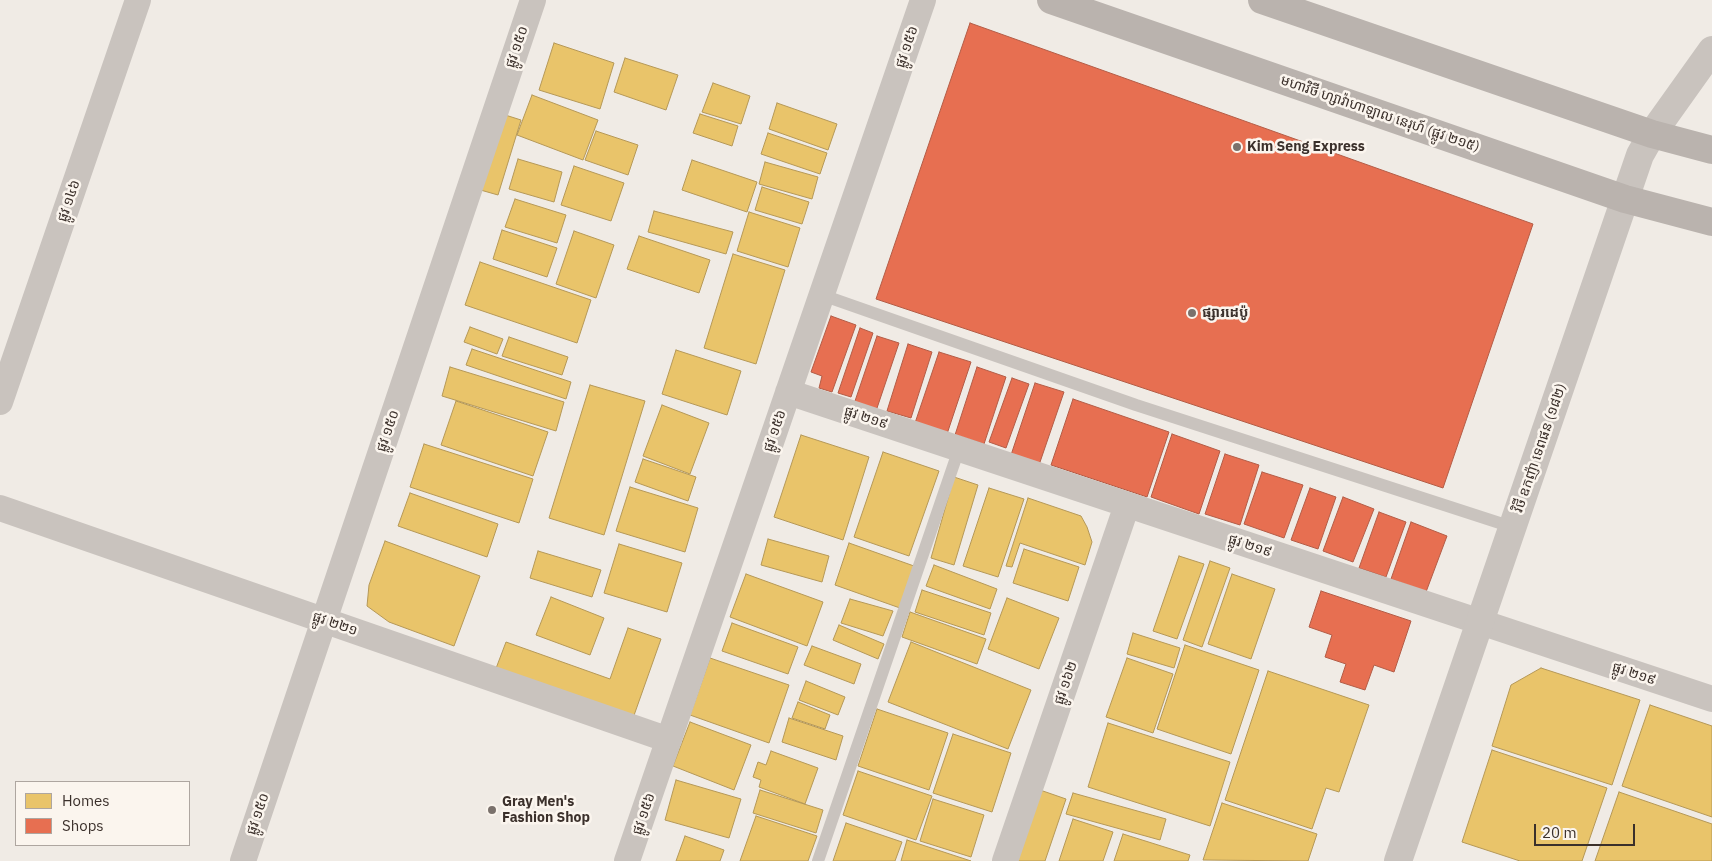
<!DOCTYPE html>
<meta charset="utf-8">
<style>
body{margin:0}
#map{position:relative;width:1712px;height:861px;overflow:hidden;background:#f0ebe5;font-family:"IBM Plex Sans",sans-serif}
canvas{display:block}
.legend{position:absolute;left:15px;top:781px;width:175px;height:65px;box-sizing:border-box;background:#fbf5ee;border:1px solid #aea6a0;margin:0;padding:6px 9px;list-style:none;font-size:15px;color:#3b302b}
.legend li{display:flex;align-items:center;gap:10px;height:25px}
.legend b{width:25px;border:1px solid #aea6a0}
.scale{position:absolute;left:1534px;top:824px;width:101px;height:22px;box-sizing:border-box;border:2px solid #3b302b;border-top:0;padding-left:6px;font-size:15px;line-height:18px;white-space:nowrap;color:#3b302b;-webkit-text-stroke:4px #fbf5ee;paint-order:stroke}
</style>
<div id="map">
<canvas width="1712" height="861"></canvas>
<ul class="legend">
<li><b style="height:14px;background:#e9c46a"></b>Homes</li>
<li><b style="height:14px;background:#e76f51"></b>Shops</li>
</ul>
<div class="scale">20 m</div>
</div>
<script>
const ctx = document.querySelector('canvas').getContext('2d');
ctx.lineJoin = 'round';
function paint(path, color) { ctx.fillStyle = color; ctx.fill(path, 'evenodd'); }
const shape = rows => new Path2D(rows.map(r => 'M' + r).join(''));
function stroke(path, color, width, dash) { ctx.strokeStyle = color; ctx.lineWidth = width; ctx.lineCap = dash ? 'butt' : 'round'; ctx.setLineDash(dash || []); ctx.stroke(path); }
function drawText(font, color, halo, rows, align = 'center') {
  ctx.font = font + ' "IBM Plex Sans","Noto Sans Khmer",sans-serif'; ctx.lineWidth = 5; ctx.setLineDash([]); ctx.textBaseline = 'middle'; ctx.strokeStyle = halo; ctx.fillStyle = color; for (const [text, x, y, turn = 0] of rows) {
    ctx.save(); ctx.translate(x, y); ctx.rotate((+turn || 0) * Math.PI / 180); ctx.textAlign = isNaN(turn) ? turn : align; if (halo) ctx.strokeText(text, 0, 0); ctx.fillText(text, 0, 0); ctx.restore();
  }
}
const homes = shape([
 [554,43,614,63,600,109,539,90,554,43],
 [625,58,678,75,666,110,614,92,625,58],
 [713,83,750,96,741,124,702,112,713,83],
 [532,95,598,120,583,160,517,135,532,95],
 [777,103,837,124,828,150,769,129,777,103],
 [499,113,521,120,498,195,477,189,499,113],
 [700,114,738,126,732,146,693,133,700,114],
 [596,131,638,145,628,175,585,160,596,131],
 [768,133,827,153,820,174,761,154,768,133],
 [518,159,562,172,554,202,509,189,518,159],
 [692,160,757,182,747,212,682,190,692,160],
 [765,162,818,177,812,199,759,184,765,162],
 [574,166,624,183,611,221,561,205,574,166],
 [762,187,809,202,802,224,755,210,762,187],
 [515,199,566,215,557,243,505,227,515,199],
 [654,211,733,232,726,254,648,232,654,211],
 [749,212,800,228,788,267,737,251,749,212],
 [502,230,557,248,547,277,493,259,502,230],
 [574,231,614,245,596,298,556,284,574,231],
 [639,236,710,260,699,293,627,269,639,236],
 [733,254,785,270,756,364,704,348,733,254],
 [480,262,591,300,577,343,465,305,480,262],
 [470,327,503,339,497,354,464,342,470,327],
 [509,337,568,357,562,375,502,356,509,337],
 [472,349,571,382,566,399,466,365,472,349],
 [676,350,741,371,727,415,662,394,676,350],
 [450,367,564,402,556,431,442,396,450,367],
 [590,385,645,401,604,535,549,518,590,385],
 [456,401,548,432,533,476,441,445,456,401],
 [662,405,709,423,690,474,643,456,662,405],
 [801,435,869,457,843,540,774,517,801,435],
 [424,444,533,479,519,523,410,487,424,444],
 [883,452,939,471,909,556,854,537,883,452],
 [643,459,696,477,688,501,635,482,643,459],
 [954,477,978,485,954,565,931,558,954,477],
 [630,487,698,508,685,552,616,531,630,487],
 [989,488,1024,499,998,577,963,566,989,488],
 [410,493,498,524,487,557,398,526,410,493],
 [1028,498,1081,516,1087,527,1092,542,1085,565,1020,543,1012,567,1006,566,1028,498],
 [768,539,829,556,822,582,761,565,768,539],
 [385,541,480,576,454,646,389,622,367,606,369,585,385,541],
 [849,543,914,566,900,608,835,585,849,543],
 [619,544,682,563,667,612,604,593,619,544],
 [1024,549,1079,567,1068,601,1013,583,1024,549],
 [538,551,601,570,592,597,530,578,538,551],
 [1179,556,1204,564,1177,639,1153,631,1179,556],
 [1210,561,1230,568,1202,647,1183,640,1210,561],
 [934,565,997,589,990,609,926,586,934,565],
 [746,574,823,602,807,646,730,617,746,574],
 [1232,574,1275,589,1251,659,1208,644,1232,574],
 [922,590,991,613,984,635,915,612,922,590],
 [551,597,604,618,590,655,536,635,551,597],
 [1007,598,1059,618,1039,669,988,649,1007,598],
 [850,599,893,611,883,636,841,623,850,599],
 [910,612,986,639,977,664,902,637,910,612],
 [732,623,798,647,788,674,722,651,732,623],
 [839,625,884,644,878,659,833,640,839,625],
 [628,628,661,639,632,721,495,671,506,642,610,679,628,628],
 [1133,633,1180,648,1174,668,1127,654,1133,633],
 [911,642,1031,690,1008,749,888,702,911,642],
 [1185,645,1259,670,1231,754,1157,729,1185,645],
 [812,646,861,664,854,684,804,665,812,646],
 [710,658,789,685,769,743,690,715,710,658],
 [1127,658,1173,674,1153,733,1106,717,1127,658],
 [1541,668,1640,700,1612,785,1492,746,1511,685,1541,668],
 [1268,671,1369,705,1339,792,1326,788,1312,829,1225,800,1268,671],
 [806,681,845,697,838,715,799,700,806,681],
 [798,702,830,715,825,729,792,718,798,702],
 [1650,705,1712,726,1712,817,1622,786,1650,705],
 [877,709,948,733,929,790,858,766,877,709],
 [789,718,843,736,836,760,782,742,789,718],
 [690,722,751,745,734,790,673,766,690,722],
 [1108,723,1230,762,1210,826,1088,787,1108,723],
 [953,734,1011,753,992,812,933,793,953,734],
 [1492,750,1607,788,1582,861,1520,861,1462,842,1492,750],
 [771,751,818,768,805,804,759,787,761,780,753,777,758,762,766,765,771,751],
 [858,771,932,796,916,840,843,815,858,771],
 [676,780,741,799,729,838,665,820,676,780],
 [760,790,823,810,816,833,753,813,760,790],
 [1040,790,1066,799,1045,861,1016,861,1040,790],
 [1619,792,1712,824,1712,861,1595,861,1619,792],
 [1073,793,1166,819,1160,840,1066,814,1073,793],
 [933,799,984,815,971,857,920,841,933,799],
 [1222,803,1317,834,1308,861,1203,860,1222,803],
 [756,816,817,836,808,861,740,861,756,816],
 [1073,819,1113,832,1103,861,1059,861,1073,819],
 [846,823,902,842,895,861,833,861,846,823],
 [1123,834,1190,855,1188,861,1114,861,1123,834],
 [685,836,724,850,720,861,676,861,685,836],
 [907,840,971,861,901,861,907,840]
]);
paint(homes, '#e9c46a');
stroke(homes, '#b59857', 1);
const shops = shape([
 [970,23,1533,224,1443,488,876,299,970,23],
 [831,316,856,325,832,392,819,388,822,376,811,372,831,316],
 [860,328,873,333,851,397,838,393,860,328],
 [877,336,899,343,876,411,854,404,877,336],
 [908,344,932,352,911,418,887,411,908,344],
 [939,352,971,362,947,434,915,423,939,352],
 [977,367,1006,377,984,444,955,435,977,367],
 [1012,378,1029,384,1006,448,989,442,1012,378],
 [1035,383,1064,392,1039,465,1011,455,1035,383],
 [1073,399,1169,432,1147,497,1051,465,1073,399],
 [1172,434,1220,451,1199,514,1151,497,1172,434],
 [1225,454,1259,465,1240,525,1205,514,1225,454],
 [1262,472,1303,485,1284,538,1244,524,1262,472],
 [1310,488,1336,497,1318,549,1291,540,1310,488],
 [1343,497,1374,509,1353,562,1323,551,1343,497],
 [1379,512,1406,522,1386,577,1359,568,1379,512],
 [1411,522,1447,536,1426,592,1391,579,1411,522],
 [1321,591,1411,621,1394,672,1374,665,1365,690,1340,682,1346,664,1325,657,1332,635,1309,627,1321,591]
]);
paint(shops, '#e76f51');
stroke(shops, '#b35c46', 1);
stroke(shape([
 [822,295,1136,405,1512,527],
 [818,861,959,449]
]), '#c9c3be', 12);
stroke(shape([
 [788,392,1712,699],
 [0,402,138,0],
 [0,508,669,740],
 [243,861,533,0],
 [627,861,923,0],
 [1005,861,1127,505]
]), '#c9c3be', 26);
stroke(shape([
 [1398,861,1640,155,1652,134,1712,50]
]), '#c9c3be', 28);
stroke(shape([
 [1051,0,1625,199,1712,222],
 [1262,0,1652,134,1712,150]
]), '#bab3ae', 28);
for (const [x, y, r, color] of [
 [1237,147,5,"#7a716c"],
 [1192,313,5,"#7a716c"],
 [492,810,5,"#7a716c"]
]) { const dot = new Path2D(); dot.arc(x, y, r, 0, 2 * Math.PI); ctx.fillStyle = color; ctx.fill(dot); stroke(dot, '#fbf5ee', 2); }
drawText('14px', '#3b302b', '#fbf5ee', [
 ["ផ្លូវ ១៥០",517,47,-71],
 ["ផ្លូវ ១៥៦",907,47,-71],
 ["មហាវិថី ហ្សាវ៉ាហាឡាល នេរុហ៍ (ផ្លូវ ២១៥)",1380,114,19],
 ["ផ្លូវ ១៤៦",69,201,-71],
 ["ផ្លូវ ២១៩",866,418,18],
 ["ផ្លូវ ១៥០",388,431,-71],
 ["ផ្លូវ ១៥៦",775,431,-71],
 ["វិថី ឧកញ៉ា ទេពផន (១៨២)",1540,448,-71],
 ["ផ្លូវ ២១៩",1250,546,18],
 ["ផ្លូវ ២២១",335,624,19],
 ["ផ្លូវ ២១៩",1634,674,18],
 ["ផ្លូវ ១៦២",1066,683,-71],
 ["ផ្លូវ ១៥០",258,814,-71],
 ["ផ្លូវ ១៥៦",644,814,-71]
]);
drawText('bold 14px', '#3b302b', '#fbf5ee', [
 ["Kim Seng Express",1247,147],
 ["ផ្សារដេប៉ូ",1202,313],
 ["Gray Men's",502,802],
 ["Fashion Shop",502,818]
], 'left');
</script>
